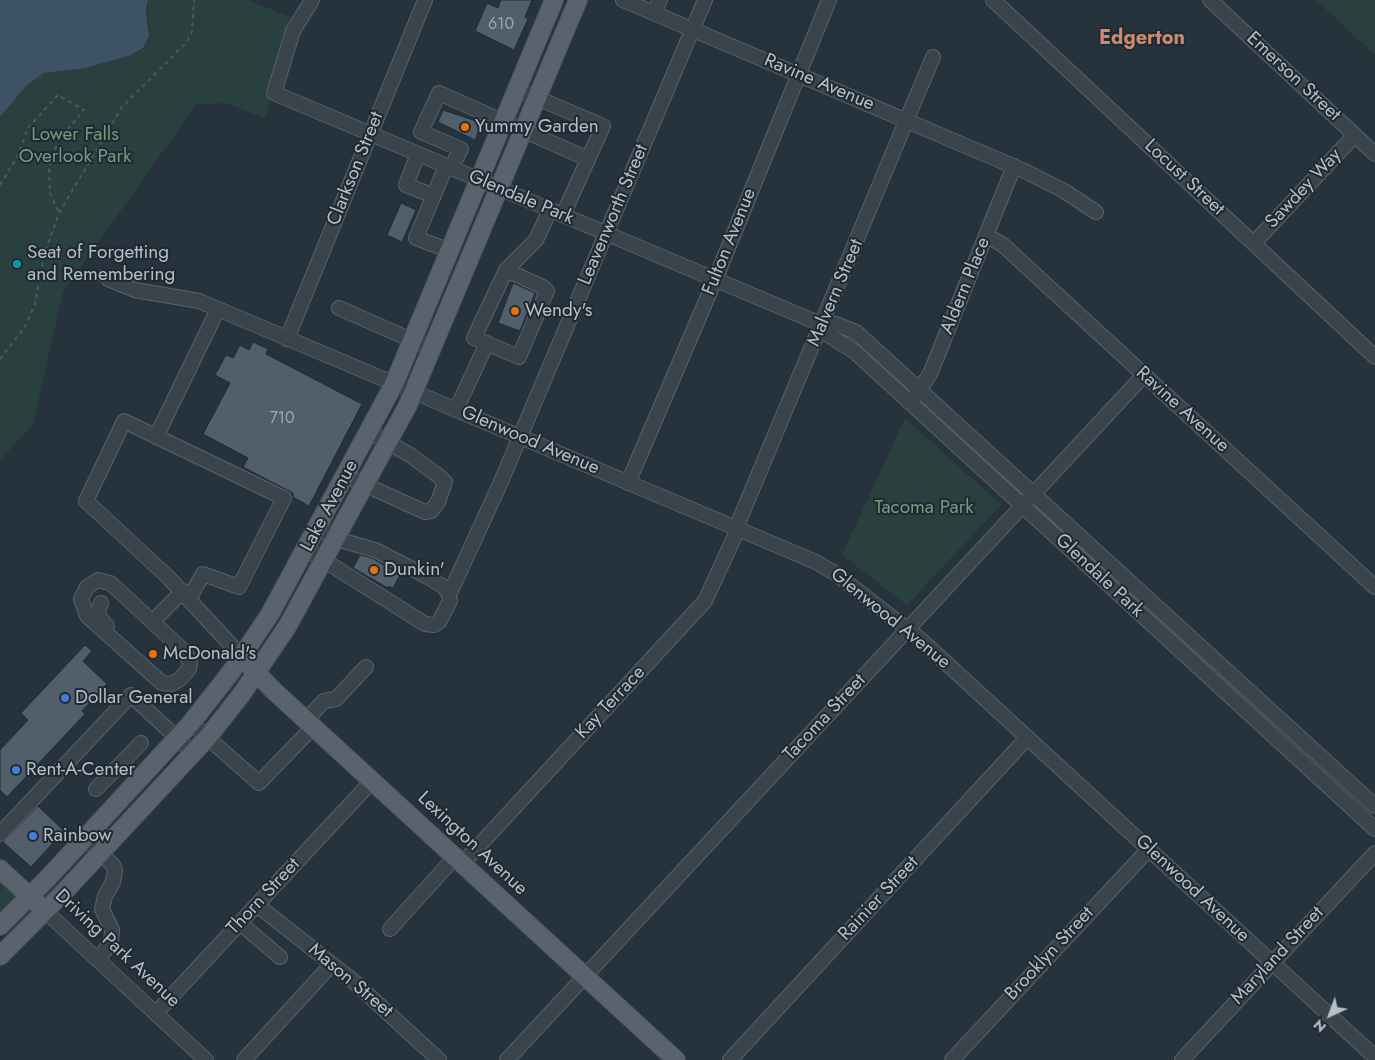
<!DOCTYPE html>
<style>
body{margin:0}
#map{position:relative;width:1375px;height:1060px;overflow:hidden;background:#26333d;font-family:Jost,sans-serif}
canvas{display:block}
.north{position:absolute;left:1305px;top:990px;width:50px;height:50px;-webkit-text-stroke:4px #1f2932;paint-order:stroke;rotate:223deg;font-size:14px;font-weight:700;line-height:20px;text-align:center;color:#b6bfc8}
.north::after{content:'';display:block;margin:auto;width:18px;height:22px;background:#b6bfc8;clip-path:polygon(50% 0,100% 100%,50% 72%,0 100%)}
</style>
<div id="map">
<canvas width="1375" height="1060"></canvas>
<div class="north">N</div>
</div>
<script>
const ctx = document.querySelector('canvas').getContext('2d');
ctx.lineJoin = 'round';
function paint(path, color) { ctx.fillStyle = color; ctx.fill(path, 'evenodd'); }
const shape = rows => new Path2D(rows.map(r => 'M' + r).join(''));
function stroke(path, color, width, dash) { ctx.strokeStyle = color; ctx.lineWidth = width; ctx.lineCap = dash ? 'butt' : 'round'; ctx.setLineDash(dash || []); ctx.stroke(path); }
function drawText(font, color, halo, rows, align = 'center') {
  ctx.font = font + ' Jost,sans-serif'; ctx.lineWidth = 4; ctx.setLineDash([]); ctx.textBaseline = 'middle'; ctx.strokeStyle = halo; ctx.fillStyle = color; for (const [text, x, y, turn = 0] of rows) {
    ctx.save(); ctx.translate(x, y); ctx.rotate((+turn || 0) * Math.PI / 180); ctx.textAlign = isNaN(turn) ? turn : align; if (halo) ctx.strokeText(text, 0, 0); ctx.fillText(text, 0, 0); ctx.restore();
  }
}
paint(shape([
 [148,0,247,0,298,20,265,118,225,103,196,105,63,292,33,424,0,460,0,117,26,86,44,73,86,68,138,52,143,48,150,29,147,16],
 [1316,0,1375,0,1375,55],
 [905,418,1001,505,907,605,842,555],
 [0,869,30,897,0,926]
]), '#29403f');
paint(shape([
 [0,0,148,0,146,10,149,36,143,48,131,55,86,68,44,73,26,86,0,117]
]), '#3d5264');
const building = shape([
 [501,0,532,0,525,17,528,19,514,50,475,31,487,3,498,8,501,0],
 [443,110,482,123,475,140,438,122,443,110],
 [401,203,416,210,402,242,387,235,401,203],
 [99,268,106,270,100,275,101,283,94,280,99,268],
 [513,283,535,293,520,331,498,323,513,283],
 [253,342,268,349,266,354,362,404,309,506,293,497,293,493,243,467,248,458,203,434,230,383,215,375,226,355,233,358,240,345,249,350,253,342],
 [360,555,372,558,400,575,393,588,389,586,388,588,353,568,360,555],
 [85,645,92,651,83,661,107,684,82,711,85,714,7,797,0,790,0,750,28,720,21,713,85,645],
 [38,806,64,831,31,867,3,842,38,806]
]);
paint(building, '#525e6a');
stroke(building, '#212b34', 1);
const minor = shape([
 [312,0,293,31,274,93,823,325,836,324,856,332,1375,806],
 [623,0,1027,172,1064,191,1096,212],
 [993,0,1375,357],
 [1210,0,1375,154],
 [654,13,660,0],
 [518,90,603,126,563,215],
 [418,154,406,185,434,196],
 [446,166,416,238,450,251],
 [451,168,461,149,421,132,439,93,588,159],
 [986,235,1003,245,1375,587],
 [1254,243,1355,135],
 [506,270,543,287,547,291,519,357,474,338,506,270,536,240,550,210],
 [108,279,135,290,199,301,816,562,836,574,920,639,1375,1057],
 [339,308,432,349],
 [823,325,828,335,855,352,1375,829],
 [287,339,425,0],
 [916,395,930,374,1014,166],
 [456,410,487,343],
 [156,437,218,309],
 [346,476,425,512,431,511,438,502,445,482,440,477,410,455,369,432],
 [628,483,715,280,829,0],
 [736,528,933,57],
 [306,549,425,624,434,625,439,622,450,601,449,594,444,587,428,577,375,550,336,539,318,527],
 [98,580,110,583,116,588,186,653,190,663,189,669,180,679,172,684,162,683,87,616,81,599,87,587,98,580],
 [449,595,500,484,705,0],
 [189,599,203,574,239,587,284,498,124,421,86,501,168,577,242,657],
 [101,603,97,614,107,626],
 [153,621,183,591],
 [306,720,324,701,336,699,366,667],
 [191,723,259,783,313,727],
 [96,789,141,743],
 [0,834,131,695,193,753],
 [85,838,113,865,115,870,113,882,105,896,102,909,112,930,111,942,98,960],
 [462,864,705,601,738,529],
 [257,905,351,979,439,1060],
 [45,911,206,1060],
 [240,923,280,957],
 [390,929,455,857],
 [156,1013,372,781],
 [244,1060,332,964],
 [507,1060,1144,375],
 [730,1060,1027,738],
 [952,1060,1149,849],
 [1182,1060,1375,853]
]);
const major = shape([
 [249,665,273,690,676,1060],
 [0,869,38,904],
 [0,926,47,879,191,723,231,672,270,614,394,384,554,0],
 [0,956,63,893,207,738,241,695,287,627,408,405,578,0]
]);
stroke(minor, '#58626b', 16);
stroke(major, '#465059', 20);
stroke(shape([
 [0,185,17,157,28,128,58,95,84,110,58,141,49,167,50,193,59,213],
 [0,359,26,325,35,304,44,255,59,213,122,107,186,43,192,32,194,0]
]), '#485c5c', 2, [4, 4]);
stroke(minor, '#3a444d', 14);
stroke(major, '#58636d', 18);
for (const [x, y, r, color] of [
 [465,127,5,"#e8710a"],
 [17,264,5,"#0f9aa8"],
 [515,311,5,"#e8710a"],
 [374,570,5,"#e8710a"],
 [153,654,5,"#e8710a"],
 [65,698,5,"#3f7fe0"],
 [16,770,5,"#3f7fe0"],
 [33,836,5,"#3f7fe0"]
]) { const dot = new Path2D(); dot.arc(x, y, r, 0, 2 * Math.PI); ctx.fillStyle = color; ctx.fill(dot); stroke(dot, '#1f2932', 2); }
drawText('16px', '#9da7b0', null, [
 ["610",501,25],
 ["710",282,419]
]);
drawText('19px', '#b6bfc8', '#1f2932', [
 ["Emerson Street",1293,77,43],
 ["Ravine Avenue",819,83,23],
 ["Clarkson Street",356,169,-68],
 ["Locust Street",1184,178,43],
 ["Sawdey Way",1304,189,-47],
 ["Glendale Park",521,198,23],
 ["Leavenworth Street",614,215,-67],
 ["Fulton Avenue",730,242,-68],
 ["Aldern Place",966,286,-68],
 ["Malvern Street",836,293,-67],
 ["Ravine Avenue",1182,410,42],
 ["Glenwood Avenue",530,441,23],
 ["Lake Avenue",330,506,-62],
 ["Glendale Park",1099,576,43],
 ["Glenwood Avenue",890,619,39],
 ["Kay Terrace",611,703,-47],
 ["Tacoma Street",825,718,-47],
 ["Lexington Avenue",472,844,43],
 ["Glenwood Avenue",1192,889,43],
 ["Thorn Street",264,897,-47],
 ["Rainier Street",879,899,-47],
 ["Driving Park Avenue",117,949,43],
 ["Brooklyn Street",1050,954,-47],
 ["Maryland Street",1278,956,-47],
 ["Mason Street",350,981,40]
]);
drawText('19px', '#b6bfc8', '#1f2932', [
 ["Yummy Garden",475,127],
 ["Seat of Forgetting",27,253],
 ["and Remembering",27,275],
 ["Wendy's",525,311],
 ["Dunkin'",384,570],
 ["McDonald's",163,654],
 ["Dollar General",75,698],
 ["Rent-A-Center",26,770],
 ["Rainbow",43,836]
], 'left');
drawText('19px', '#769c7b', '#1f2932', [
 ["Lower Falls",75,135],
 ["Overlook Park",75,157],
 ["Tacoma Park",924,508]
]);
drawText('bold 20px', '#cd8b6d', '#1f2932', [
 ["Edgerton",1142,39]
]);
</script>
